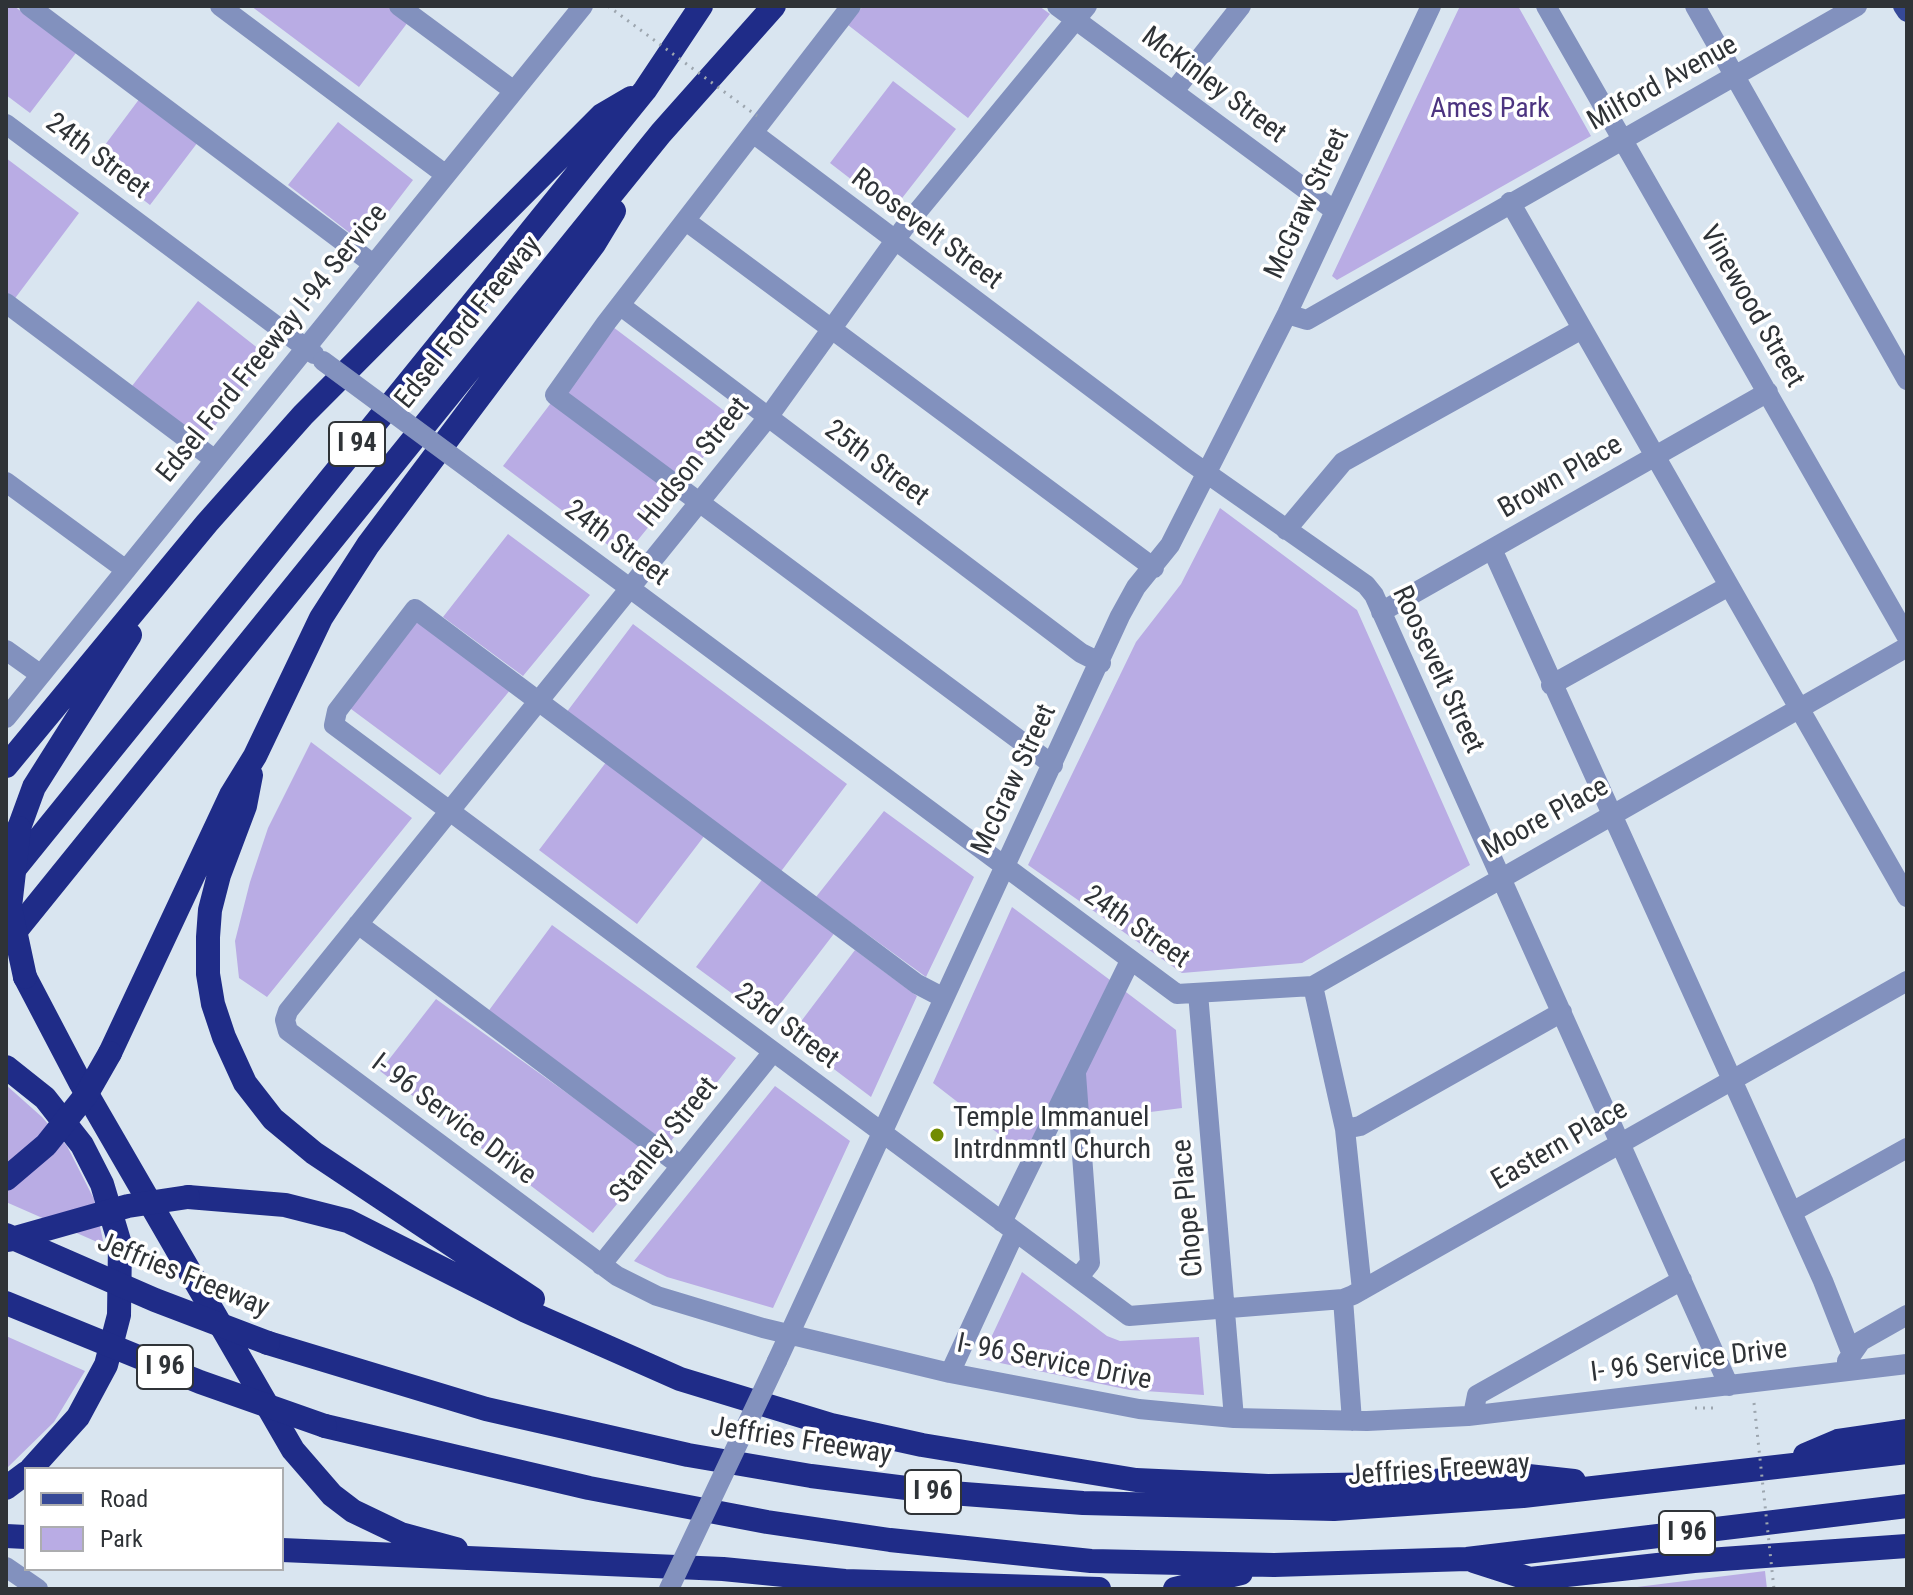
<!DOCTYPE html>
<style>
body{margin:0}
#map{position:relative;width:1913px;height:1595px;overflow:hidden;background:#d9e5f0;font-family:"Roboto Condensed",sans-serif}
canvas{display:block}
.frame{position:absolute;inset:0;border:8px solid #2f3337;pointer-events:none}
.legend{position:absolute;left:24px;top:1467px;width:260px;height:104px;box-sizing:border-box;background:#fff;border:2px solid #acadaf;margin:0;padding:10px 14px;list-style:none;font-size:24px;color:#2f3337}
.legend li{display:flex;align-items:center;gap:16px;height:40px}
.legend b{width:40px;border:2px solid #acadaf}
</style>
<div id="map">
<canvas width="1913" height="1595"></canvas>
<div class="frame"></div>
<ul class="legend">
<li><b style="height:10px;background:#364998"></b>Road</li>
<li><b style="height:22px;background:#b9ace4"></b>Park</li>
</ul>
</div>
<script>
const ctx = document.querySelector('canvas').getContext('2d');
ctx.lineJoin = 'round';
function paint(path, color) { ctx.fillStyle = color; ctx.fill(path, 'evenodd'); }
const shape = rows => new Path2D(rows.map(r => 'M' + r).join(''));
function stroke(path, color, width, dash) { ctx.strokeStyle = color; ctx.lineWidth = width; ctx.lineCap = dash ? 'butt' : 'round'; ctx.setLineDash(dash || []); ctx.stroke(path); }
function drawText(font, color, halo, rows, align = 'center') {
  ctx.font = font + ' "Roboto Condensed",sans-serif'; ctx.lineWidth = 7; ctx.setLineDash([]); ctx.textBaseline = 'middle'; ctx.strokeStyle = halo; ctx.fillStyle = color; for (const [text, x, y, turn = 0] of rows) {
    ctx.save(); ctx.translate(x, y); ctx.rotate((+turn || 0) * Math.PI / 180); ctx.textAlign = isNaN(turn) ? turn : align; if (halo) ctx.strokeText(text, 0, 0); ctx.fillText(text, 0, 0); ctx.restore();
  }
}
paint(shape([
 [6,6,14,6,76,53,30,113,6,95],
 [251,6,387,6,408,22,359,87],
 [863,6,1039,6,1050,14,968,118,848,25],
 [1460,6,1518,6,1591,136,1337,280,1332,276],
 [893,81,956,129,892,211,830,163],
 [140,98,198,142,150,205,93,161],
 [338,122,413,180,364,244,288,185],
 [6,158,79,213,13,301,6,296],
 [198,301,269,357,203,441,132,386],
 [613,327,735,419,682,483,561,395],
 [554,399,677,492,624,557,503,466],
 [1220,508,1357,610,1470,865,1302,963,1182,973,1028,865,1136,642,1181,584],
 [508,534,590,595,523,676,443,617],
 [414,619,511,689,440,775,347,706],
 [633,624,847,784,779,874,566,713],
 [311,742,412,818,267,997,239,978,235,941,250,882,268,828],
 [607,761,705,835,637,924,539,850],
 [884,811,974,877,926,977,816,897],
 [764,877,836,931,768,1020,696,967],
 [1012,907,1110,980,1026,1155,933,1083],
 [552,925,736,1058,667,1146,487,1013],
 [855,950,917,996,871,1097,790,1036],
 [1122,989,1176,1030,1182,1108,1087,1120,1081,1075],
 [436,999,656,1157,593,1233,380,1071],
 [6,1085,42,1117,67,1146,94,1199,104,1245,6,1202],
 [775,1086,850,1141,773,1308,667,1277,634,1261],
 [1022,1272,1107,1336,1120,1341,1199,1337,1204,1395,1130,1390,981,1359],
 [6,1336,85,1371,54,1422,6,1469],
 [1765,1571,1767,1589,1607,1589,1637,1587]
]), '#b9ace4');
stroke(shape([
 [1695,1408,1713,1408]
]), '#9da6af', 3, [2, 6]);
stroke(shape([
 [29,6,373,264],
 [220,6,446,175],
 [399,6,514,91],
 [851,6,606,323,555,395,1053,765],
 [1057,6,1335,211],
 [1087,6,904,228,769,416,288,1011,285,1020,288,1031,617,1276,657,1296,763,1328,950,1373,1139,1409,1234,1418,1367,1421,1468,1416,1907,1364],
 [1546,6,1907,637],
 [1695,6,1907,380],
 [1174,91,1241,6],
 [6,124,314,354],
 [753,133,1188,460,1366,585,1374,595,1729,1386],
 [1510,202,1907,897],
 [686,221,1154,568],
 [6,303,215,460],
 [621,306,1081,653,1101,663],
 [1287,314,1307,320,1857,6],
 [484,480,1177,994,1313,986,1907,647],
 [6,482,126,570],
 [1286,530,1343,462,1582,329],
 [1492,549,1823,1281,1851,1352],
 [1381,612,1768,392],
 [6,650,41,675],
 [1551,685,1729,586],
 [6,718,583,6],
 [358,924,681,1166],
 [1313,986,1345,1129,1362,1290],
 [1198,993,1234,1418],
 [944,998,917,984,415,609,337,711,334,725,1129,1316,1343,1299,1353,1295,1907,981],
 [1076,1074,1090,1263,1078,1278],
 [1345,1129,1360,1126,1562,1012],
 [1792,1212,1907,1148],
 [1002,1222,1130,961],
 [601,1265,773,1052],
 [1343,1299,1352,1421],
 [777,1361,1120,616,1136,587,1170,545,1287,314,1431,6],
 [1847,1361,1861,1341,1907,1315],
 [950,1373,1015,1232],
 [1473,1415,1477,1395,1682,1280],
 [6,1567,38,1589]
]), '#8291be', 20);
stroke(shape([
 [1903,6,1907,12]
]), '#364998', 20);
stroke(shape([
 [6,766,207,523,303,415,602,115,631,98],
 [251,775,245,806,219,875,210,910,208,937,208,974,213,1004,224,1037,245,1083,273,1119,314,1153,533,1299],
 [19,828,34,787,130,635],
 [8,877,645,90,701,6],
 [6,943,661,133,774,6],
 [25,977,80,1082,293,1450,332,1495,353,1511,401,1534,456,1549],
 [110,1053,231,795,255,756,321,618,368,545,594,244,614,211],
 [6,1067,45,1098,82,1145,102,1184,120,1244,119,1315,106,1365,78,1417,31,1469],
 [188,1197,285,1205,348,1221,526,1311,680,1379,831,1425,922,1445,1136,1480,1268,1486,1390,1484,1519,1475,1574,1481],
 [268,1343,486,1409,688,1455,811,1476,938,1492,1083,1503,1334,1509,1523,1496,1907,1452],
 [325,1426,589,1488,767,1522,890,1540,1091,1561,1274,1565,1467,1559,1907,1506],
 [1805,1455,1838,1441,1907,1431],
 [6,1488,26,1473],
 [6,1536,26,1537],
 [282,1550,723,1569,845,1581,1099,1589],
 [1474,1561,1530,1579,1694,1561,1907,1546],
 [1175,1589,1241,1573]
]), '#1f2c88', 24);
stroke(shape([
 [608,6,757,116],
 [1754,1403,1774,1589]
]), '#9da6af', 3, [2, 6]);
stroke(shape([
 [323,361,484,480],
 [669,1589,777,1361]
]), '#8291be', 20);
stroke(shape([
 [19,828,10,907,25,977],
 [6,1179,46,1145,86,1095,110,1053],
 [6,1235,155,1300,268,1343],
 [8,1240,128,1206,188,1197],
 [6,1303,200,1382,325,1426]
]), '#1f2c88', 24);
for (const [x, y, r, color] of [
 [937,1135,8,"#728c02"]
]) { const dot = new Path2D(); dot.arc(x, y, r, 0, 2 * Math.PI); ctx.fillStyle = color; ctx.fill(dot); stroke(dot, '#fff', 3); }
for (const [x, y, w] of [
 [357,444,56],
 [165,1367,56],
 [933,1492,56],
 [1687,1533,56]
]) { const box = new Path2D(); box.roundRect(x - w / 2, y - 22, w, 44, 6); ctx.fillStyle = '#fff'; ctx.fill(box); stroke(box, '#2f3337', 2); }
drawText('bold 26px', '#2f3337', null, [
 ["I 94",357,444],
 ["I 96",165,1367],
 ["I 96",933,1492],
 ["I 96",1687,1533]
]);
drawText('28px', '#2f3337', '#fff', [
 ["Milford Avenue",1663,84,-29],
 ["McKinley Street",1213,86,37],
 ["24th Street",97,157,37],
 ["McGraw Street",1308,204,-65],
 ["Roosevelt Street",926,230,37],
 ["Vinewood Street",1751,307,60],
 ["Edsel Ford Freeway",469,323,-51],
 ["Edsel Ford Freeway I-94 Service",273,344,-51],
 ["Hudson Street",695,463,-51],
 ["25th Street",876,464,37],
 ["Brown Place",1561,478,-30],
 ["24th Street",616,544,37],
 ["Roosevelt Street",1437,670,65],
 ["McGraw Street",1015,780,-65],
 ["Moore Place",1546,819,-29],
 ["24th Street",1136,928,35],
 ["23rd Street",786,1027,37],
 ["I- 96 Service Drive",453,1120,37],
 ["Stanley Street",665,1141,-51],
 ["Eastern Place",1560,1146,-30],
 ["Chope Place",1189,1208,-95],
 ["Jeffries Freeway",183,1276,22],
 ["I- 96 Service Drive",1689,1362,-7],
 ["I- 96 Service Drive",1054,1363,11],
 ["Jeffries Freeway",801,1442,9],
 ["Jeffries Freeway",1439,1471,-4]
]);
drawText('28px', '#4c3480', '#fff', [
 ["Ames Park",1490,110]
]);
drawText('28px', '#2f3337', '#fff', [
 ["Temple Immanuel",953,1119],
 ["Intrdnmntl Church",953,1151]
], 'left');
</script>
